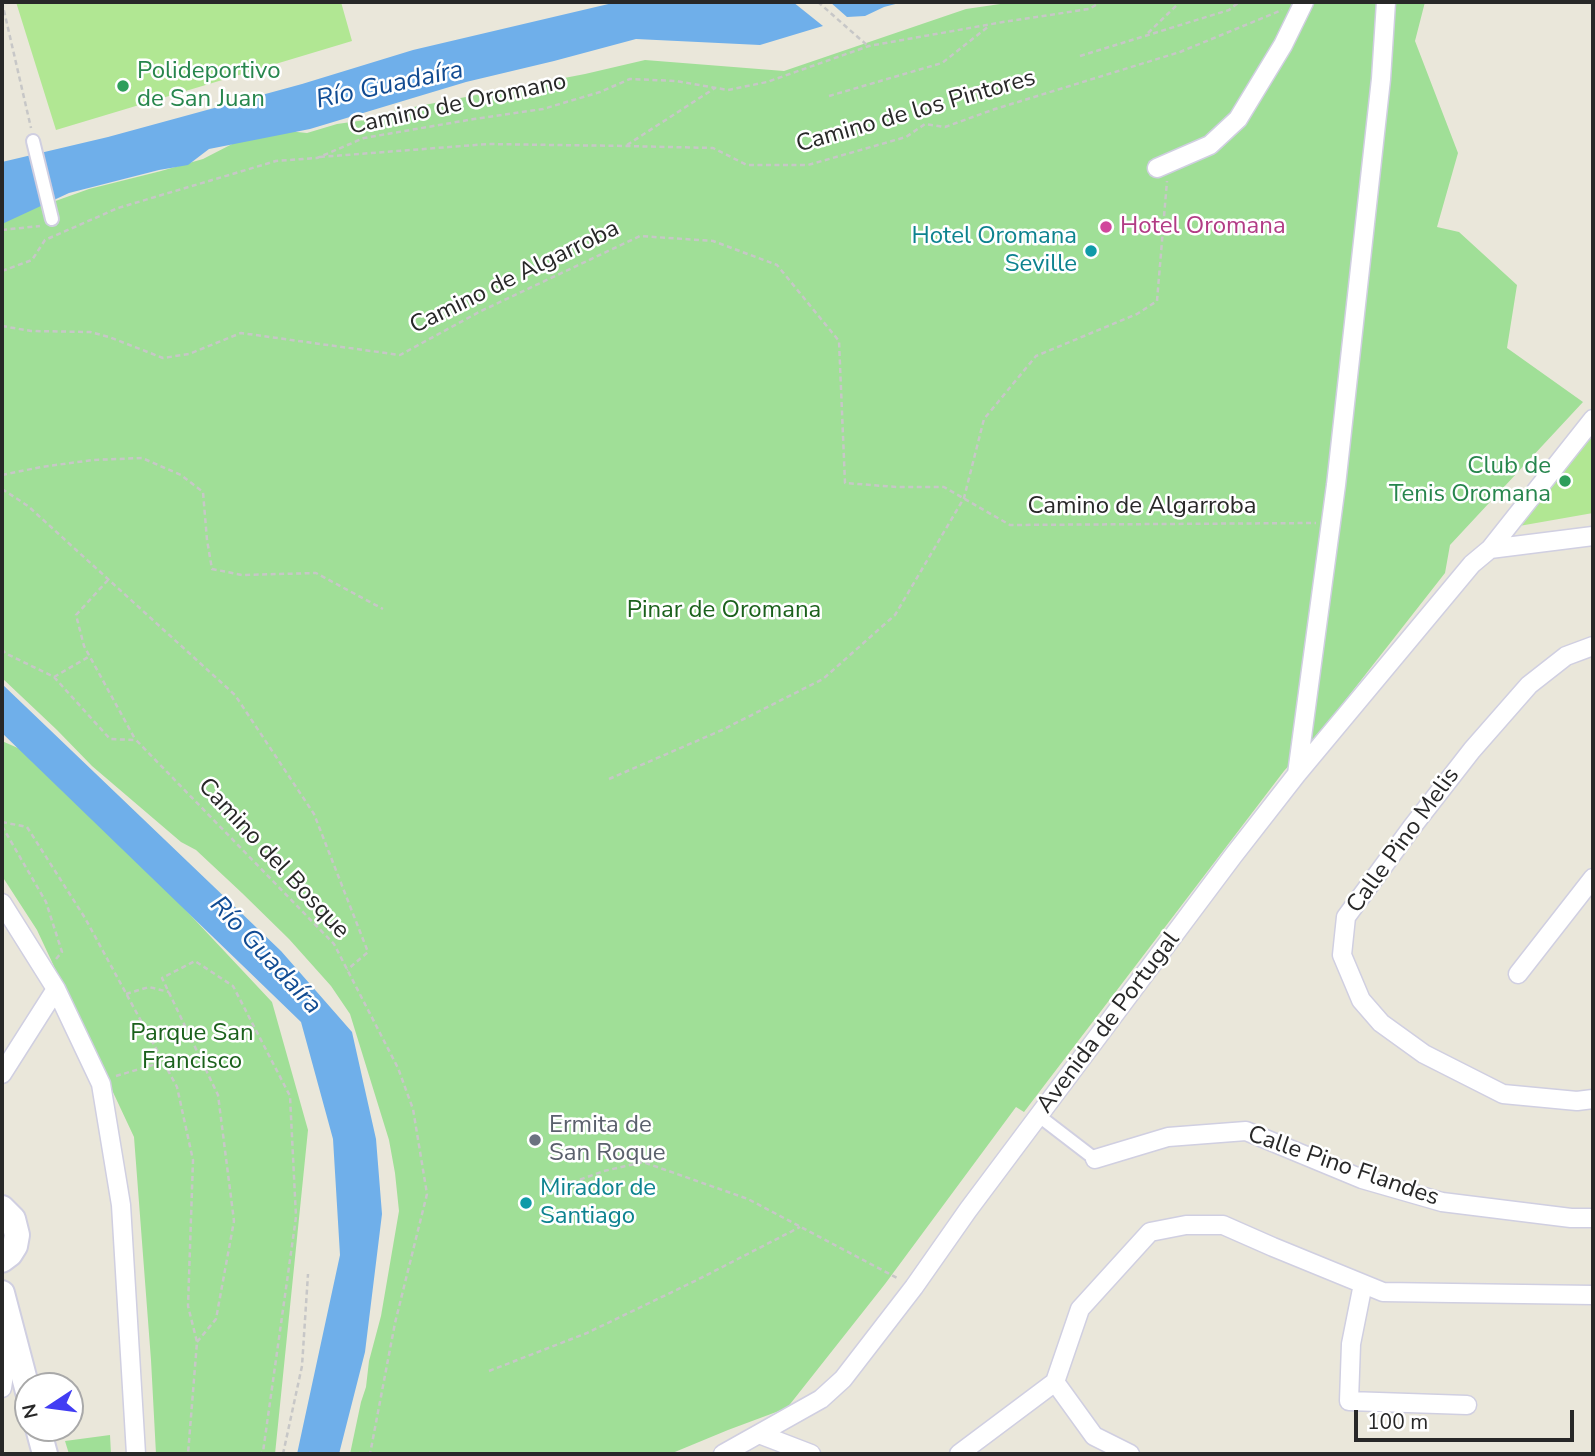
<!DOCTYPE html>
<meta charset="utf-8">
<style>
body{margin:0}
#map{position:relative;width:1595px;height:1456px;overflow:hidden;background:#eae7da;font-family:"Nunito Sans",sans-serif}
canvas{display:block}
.frame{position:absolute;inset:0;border:4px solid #282828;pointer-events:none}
.north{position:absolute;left:14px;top:1372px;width:70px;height:70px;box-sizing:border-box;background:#fff;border:2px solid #a9a9a9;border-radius:50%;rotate:257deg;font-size:19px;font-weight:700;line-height:28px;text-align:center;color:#282828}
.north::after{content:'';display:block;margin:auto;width:24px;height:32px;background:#423df3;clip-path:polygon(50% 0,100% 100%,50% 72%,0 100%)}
.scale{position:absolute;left:1354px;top:1410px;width:220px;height:32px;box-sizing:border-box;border:4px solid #282828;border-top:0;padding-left:9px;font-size:21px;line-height:24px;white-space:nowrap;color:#282828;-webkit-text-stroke:5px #fff;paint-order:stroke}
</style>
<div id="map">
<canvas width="1595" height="1456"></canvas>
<div class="frame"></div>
<div class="north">N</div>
<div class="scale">100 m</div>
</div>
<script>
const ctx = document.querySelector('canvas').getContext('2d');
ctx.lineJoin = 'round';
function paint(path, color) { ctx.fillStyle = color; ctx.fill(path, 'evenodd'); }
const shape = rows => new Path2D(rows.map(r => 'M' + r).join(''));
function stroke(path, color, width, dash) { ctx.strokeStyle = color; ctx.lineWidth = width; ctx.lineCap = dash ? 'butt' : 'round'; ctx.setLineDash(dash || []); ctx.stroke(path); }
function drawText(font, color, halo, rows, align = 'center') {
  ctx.font = font + ' "Nunito Sans",sans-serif'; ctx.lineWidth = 5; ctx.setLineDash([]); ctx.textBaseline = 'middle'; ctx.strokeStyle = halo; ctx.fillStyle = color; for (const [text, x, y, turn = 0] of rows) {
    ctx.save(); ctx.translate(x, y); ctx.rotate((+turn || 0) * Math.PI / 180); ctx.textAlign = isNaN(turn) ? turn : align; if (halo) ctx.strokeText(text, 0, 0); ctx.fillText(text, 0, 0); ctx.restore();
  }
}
paint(shape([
 [1014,2,1425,2,1415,41,1458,153,1437,227,1459,232,1517,285,1507,348,1583,402,1450,545,1445,573,1329,721,1284,771,1024,1112,1016,1107,885,1284,787,1408,728,1430,670,1454,350,1454,361,1402,366,1387,369,1361,381,1316,399,1211,395,1173,389,1140,350,1014,331,986,289,939,242,893,196,850,181,842,92,766,57,730,2,678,2,211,47,204,89,189,161,171,203,159,236,142,292,130,297,132,307,133,337,124,372,119,388,112,585,74,645,60,784,71,966,9],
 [2,741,45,760,272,1002,308,1130,275,1454,156,1454,151,1360,134,1137,37,930,2,876],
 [110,1435,111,1454,69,1454,65,1441]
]), '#a0df97');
paint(shape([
 [16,2,341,2,352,41,56,130],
 [1593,409,1593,513,1502,529,1561,449]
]), '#b1e793');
paint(shape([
 [617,2,793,2,823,26,760,45,636,39,554,61,466,82,310,129,209,149,188,165,159,170,69,193,2,224,2,162,108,137,302,84,413,50],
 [830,2,903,2,884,7,865,16,847,17],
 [2,684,281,951,352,1032,376,1139,382,1214,365,1352,339,1454,297,1454,340,1255,333,1139,301,1022,2,733]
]), '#6fafea');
const pedestrian = shape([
 [33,141,52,219],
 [1039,1116,1095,1159]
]);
const minor = shape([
 [1157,168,1210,145,1238,119,1283,45,1304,2],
 [1490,549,1593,536],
 [1593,646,1566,656,1529,685,1472,750,1412,827,1346,917,1342,955,1361,1000,1381,1023,1424,1054,1503,1094,1577,1101,1593,1099],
 [1297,774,1336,485,1381,79,1386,2],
 [2,903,56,989,101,1084,121,1205,136,1454],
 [1518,974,1593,878],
 [2,1074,56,989],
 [1095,1159,1168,1137,1246,1131,1362,1179,1442,1202,1571,1218,1593,1218],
 [1363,1284,1351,1344,1349,1401,1467,1405],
 [1055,1382,1080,1309,1150,1232,1186,1225,1223,1225,1273,1247,1383,1292,1593,1295],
 [1055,1382,1094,1436,1130,1454],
 [2,1388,10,1336],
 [759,1434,811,1454],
 [723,1454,821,1399,843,1379,914,1287,968,1210,1233,856,1297,774,1472,564,1490,549,1593,419],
 [959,1454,1055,1382]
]);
const secondary = shape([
 [2,1208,13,1219,17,1235,15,1246,10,1254,2,1260],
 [2,1293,28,1392],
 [38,1428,45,1454]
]);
stroke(pedestrian, '#d0cfe1', 16);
stroke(minor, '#d0cfe1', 21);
stroke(secondary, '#d0cfe1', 28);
stroke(shape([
 [2,2,31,128],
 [818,2,868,46],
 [1148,33,1180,2],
 [1080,56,1229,10,1239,2],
 [829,96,942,63,989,26],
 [627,145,715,88],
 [320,157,488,144,626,146,713,148,747,165,808,165,906,137,925,124,945,127,995,109,1180,52,1282,10],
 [2,230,40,226],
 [2,271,32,260,45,240,118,208,276,161,317,158,364,138,474,119,543,109,600,92,630,79,676,81,728,90,767,82,869,46,1003,22,1089,9,1101,2],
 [2,326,31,331,90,332,109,337,163,358,189,354,241,333,400,355,479,312,640,236,713,241,777,265,839,341,845,483,897,487,944,487,1010,525,1316,523],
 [2,475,41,467,93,460,142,458,181,475,203,492,207,540,212,569,242,575,316,573,383,609],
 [2,489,28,506,235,695,314,814,368,952,347,970],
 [108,580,76,615,84,646,135,739],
 [2,649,5,653,54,677,110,739,136,740,334,944,398,1068,413,1109,427,1194,395,1323,370,1454],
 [54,677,90,656],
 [609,779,722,730,823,679,895,615,964,498,984,419,1036,356,1137,314,1157,301,1167,181],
 [2,822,27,827,85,918,177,1087,193,1160,188,1306,197,1342,188,1454],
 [2,826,46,902,62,952,56,959],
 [126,994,149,987,169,992],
 [116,1076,163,1062],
 [547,1180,562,1184,576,1181,604,1171,643,1162,748,1199,899,1279],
 [197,1342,216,1319,234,1221,218,1095,162,978,195,961,233,986,290,1096,296,1217,263,1452,259,1454],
 [489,1371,587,1333,697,1280,800,1227],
 [283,1454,302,1366,308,1274]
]), '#c7c7c7', 2.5, [5, 3.5]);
stroke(pedestrian, '#fff', 12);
stroke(minor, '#fff', 18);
stroke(secondary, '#fff', 24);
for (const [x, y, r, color] of [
 [123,86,7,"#2e9e5b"],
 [1106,227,7,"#d1479c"],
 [1091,251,7,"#0f9aa8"],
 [1565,481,7,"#2e9e5b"],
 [535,1140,7,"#6b7280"],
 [526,1203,7,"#0f9aa8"]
]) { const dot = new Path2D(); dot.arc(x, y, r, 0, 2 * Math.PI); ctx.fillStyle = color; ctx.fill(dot); stroke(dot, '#fff', 2.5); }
drawText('24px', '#27864d', '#fff', [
 ["Polideportivo",137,72],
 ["de San Juan",137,100],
 ["Club de",1551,467,"right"],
 ["Tenis Oromana",1551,495,"right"]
], 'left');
drawText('24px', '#282828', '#fff', [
 ["Camino de Oromano",458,105,-12],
 ["Camino de los Pintores",916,112,-16],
 ["Camino de Algarroba",515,278,-26],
 ["Camino de Algarroba",1142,507],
 ["Calle Pino Melis",1404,841,-54],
 ["Camino del Bosque",273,859,47],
 ["Avenida de Portugal",1109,1023,-53],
 ["Calle Pino Flandes",1343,1167,19]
]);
drawText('24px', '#b23c85', '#fff', [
 ["Hotel Oromana",1120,227]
], 'left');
drawText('24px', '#0d838f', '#fff', [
 ["Hotel Oromana",1077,237],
 ["Seville",1077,265],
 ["Mirador de",540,1189,"left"],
 ["Santiago",540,1217,"left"]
], 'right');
drawText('24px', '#1b611c', '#fff', [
 ["Pinar de Oromana",724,611],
 ["Parque San",192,1034],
 ["Francisco",192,1062]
]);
drawText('24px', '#5b616d', '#fff', [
 ["Ermita de",549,1126],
 ["San Roque",549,1154]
], 'left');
drawText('italic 26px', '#114b92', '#fff', [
 ["Río Guadaíra",390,86,-12],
 ["Río Guadaíra",265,956,47]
]);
</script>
